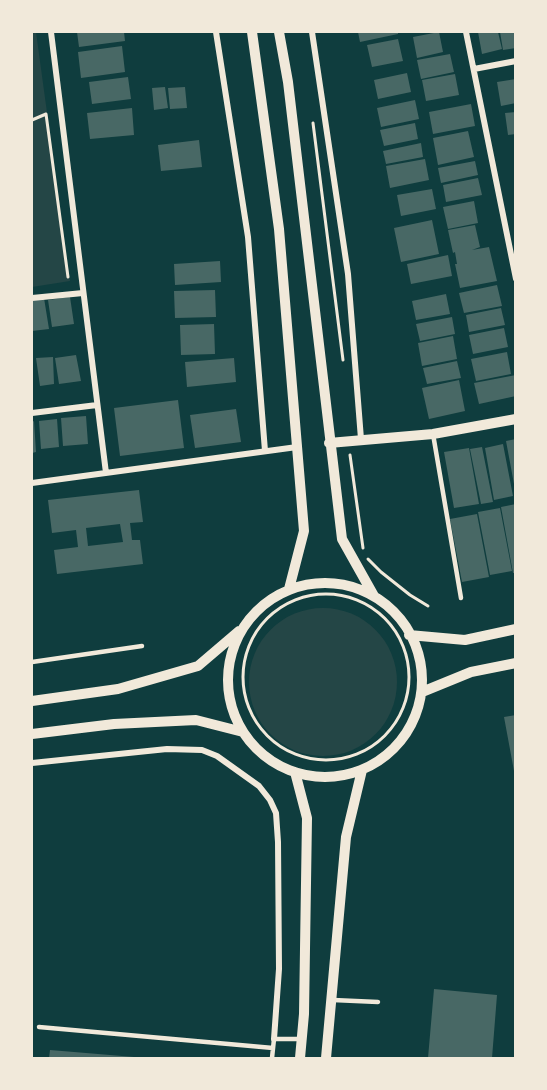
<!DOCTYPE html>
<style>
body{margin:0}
#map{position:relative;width:547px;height:1090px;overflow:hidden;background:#0f3d3e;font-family:Jost,sans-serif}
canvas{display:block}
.frame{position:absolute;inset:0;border:33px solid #f1e9da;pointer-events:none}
</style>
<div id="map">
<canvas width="547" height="1090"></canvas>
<div class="frame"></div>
</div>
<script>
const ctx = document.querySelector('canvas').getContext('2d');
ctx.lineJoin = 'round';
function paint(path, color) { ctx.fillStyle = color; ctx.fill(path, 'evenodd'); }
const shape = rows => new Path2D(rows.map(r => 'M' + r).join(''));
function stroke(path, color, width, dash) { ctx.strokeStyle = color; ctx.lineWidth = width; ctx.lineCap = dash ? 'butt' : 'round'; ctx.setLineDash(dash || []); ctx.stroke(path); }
paint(shape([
 [32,32,36,32,70,281,32,287],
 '249 682a74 74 0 1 1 148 0a74 74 0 1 1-148 0Z'
]), '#244646');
paint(shape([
 [77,32,124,32,125,41,79,47],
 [358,32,398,32,398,34,360,42],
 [439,32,443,52,417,58,413,37],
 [478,32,498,32,502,49,482,54],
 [500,32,516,32,516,48,503,50],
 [398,39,403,61,372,67,367,45],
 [122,46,125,72,81,78,78,52],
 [450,54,454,72,421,79,417,60],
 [407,73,411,92,378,99,374,80],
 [455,74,459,95,426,101,422,80],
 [128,77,131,99,92,104,89,82],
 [516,79,516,103,501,106,497,82],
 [165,87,168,108,154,110,152,88],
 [185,87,187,108,170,109,168,88],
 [415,100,419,119,381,127,377,108],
 [471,104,475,126,433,134,429,112],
 [132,108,134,135,90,139,87,113],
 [516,112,516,134,508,135,505,113],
 [415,123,418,139,384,146,380,130],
 [468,131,474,157,438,165,433,138],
 [199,140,202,167,161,171,158,145],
 [421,143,423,157,386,164,383,151],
 [425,159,429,180,390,188,386,166],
 [475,161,478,175,441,183,438,168],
 [478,178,482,195,446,202,443,185],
 [432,189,436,209,401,216,397,195],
 [474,201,478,223,448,229,443,207],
 [432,220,439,254,401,262,394,228],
 [475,225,480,247,472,250,489,247,497,281,460,288,455,264,457,264,455,252,453,253,448,230],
 [448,255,452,276,411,284,407,264],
 [220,261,221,282,175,285,174,264],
 [497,285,502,306,464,313,459,293],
 [215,290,216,317,175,318,174,291],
 [446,294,450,314,416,320,412,301],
 [70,297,74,324,52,327,48,300],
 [44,298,49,329,32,331,32,300],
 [501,308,505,325,469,332,466,315],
 [452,317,455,334,420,341,416,324],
 [214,324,215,354,181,355,180,325],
 [504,328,508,347,473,354,469,335],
 [453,336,457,359,422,366,418,343],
 [507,352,511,374,476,381,471,359],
 [76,355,81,381,59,384,55,358],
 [53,357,54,384,40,386,36,358],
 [234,358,236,382,187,387,185,362],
 [457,361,461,378,427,384,423,368],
 [516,375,516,396,479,404,474,383],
 [459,380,465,411,429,419,422,388],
 [178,400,184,448,120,456,114,408],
 [236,409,241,442,195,448,190,415],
 [86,416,88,444,63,446,61,418],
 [57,419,59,447,41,449,39,421],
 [34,421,36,452,32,453,32,422],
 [516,439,516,484,514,484,506,441],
 [503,444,513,496,494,500,485,448],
 [482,447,493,502,481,504,470,449],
 [469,448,479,504,454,508,444,452],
 [139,490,143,522,130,523,132,540,140,540,143,564,57,574,54,550,78,547,76,530,52,533,48,500],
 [120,524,123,542,88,546,86,528],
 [516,504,516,573,513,573,501,507],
 [500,508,512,571,490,575,478,512],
 [477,514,489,577,462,582,450,519],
 [516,715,516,771,514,771,504,717],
 [434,989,497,995,492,1058,428,1058],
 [50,1050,134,1057,134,1058,49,1058]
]), '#486865');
stroke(shape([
 [32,120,46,114,68,277],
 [313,123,343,360],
 [350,455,363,548],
 [368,559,381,572,410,595,428,606],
 '243 677a83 83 0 1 1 166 0a83 83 0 1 1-166 0Z'
]), '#f1e9da', 3);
stroke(shape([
 [433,434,461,598],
 [32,662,142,646],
 [333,1000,378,1002],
 [39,1027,273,1048],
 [272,1058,274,1039,302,1039]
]), '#f1e9da', 4.5);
stroke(shape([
 [51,32,106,473],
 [216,32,248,237,265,451],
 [312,32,348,274,361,439],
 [466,32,516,279],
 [474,69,516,61],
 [32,298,83,293],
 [32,413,97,405],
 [32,483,297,447],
 [32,763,167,749,202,750,217,756,259,786,270,800,276,813,278,842,279,969,274,1039]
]), '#f1e9da', 6);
stroke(shape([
 [252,32,279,229,304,531,289,589],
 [279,32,288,82,342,539,374,596],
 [329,443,433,434,516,419],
 '228 680a97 97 0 1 1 194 0a97 97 0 1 1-194 0Z',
 [409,635,465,640,516,629],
 [422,692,471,672,516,663],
 [32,701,118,689,198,666,239,631],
 [32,734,114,724,196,720,243,732],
 [295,772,307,818,304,1014,300,1058],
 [326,1058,346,837,362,770]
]), '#f1e9da', 10);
</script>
